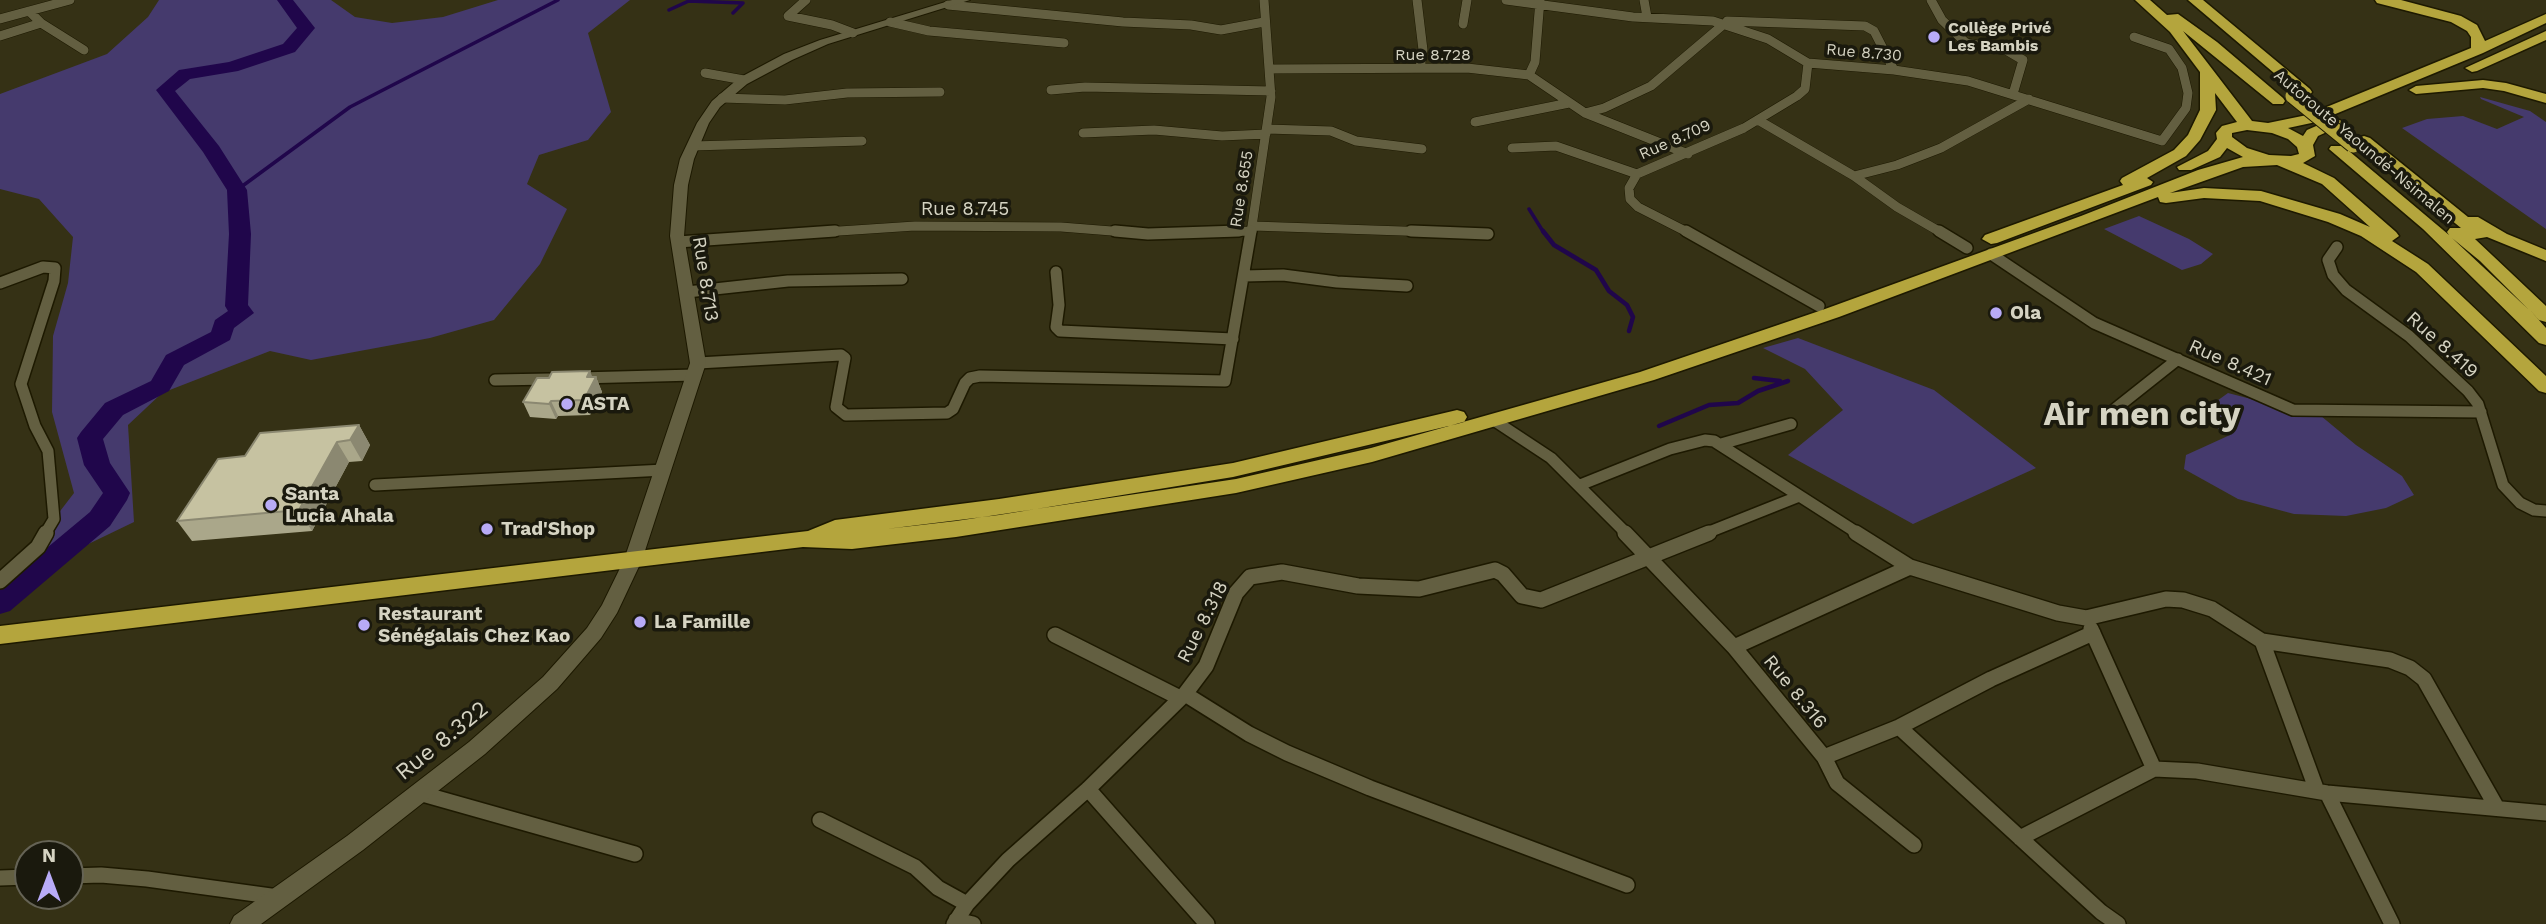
<!DOCTYPE html>
<meta charset="utf-8">
<style>
body{margin:0}
#map{position:relative;width:2546px;height:924px;overflow:hidden;background:#353115;font-family:"Work Sans",sans-serif}
canvas{display:block}
.north{position:absolute;left:14px;top:840px;width:70px;height:70px;box-sizing:border-box;background:#1a190d;border:2px solid #656355;border-radius:50%;rotate:0deg;font-size:19px;font-weight:700;line-height:28px;text-align:center;color:#d5d3c2}
.north::after{content:'';display:block;margin:auto;width:24px;height:32px;background:#b8abf7;clip-path:polygon(50% 0,100% 100%,50% 72%,0 100%)}
</style>
<div id="map">
<canvas width="2546" height="924"></canvas>
<div class="north">N</div>
</div>
<script>
const ctx = document.querySelector('canvas').getContext('2d');
ctx.lineJoin = 'round';
function paint(path, color) { ctx.fillStyle = color; ctx.fill(path, 'evenodd'); }
const shape = rows => new Path2D(rows.map(r => 'M' + r).join(''));
function stroke(path, color, width, dash) { ctx.strokeStyle = color; ctx.lineWidth = width; ctx.lineCap = dash ? 'butt' : 'round'; ctx.setLineDash(dash || []); ctx.stroke(path); }
function drawText(font, color, halo, rows, align = 'center') {
  ctx.font = font + ' "Work Sans",sans-serif'; ctx.lineWidth = 7; ctx.setLineDash([]); ctx.textBaseline = 'middle'; ctx.strokeStyle = halo; ctx.fillStyle = color; for (const [text, x, y, turn = 0] of rows) {
    ctx.save(); ctx.translate(x, y); ctx.rotate((+turn || 0) * Math.PI / 180); ctx.textAlign = isNaN(turn) ? turn : align; if (halo) ctx.strokeText(text, 0, 0); ctx.fillText(text, 0, 0); ctx.restore();
  }
}
paint(shape([
 [159,0,331,0,355,17,392,23,443,17,498,0,630,0,588,33,611,112,588,140,539,155,527,184,567,209,540,264,494,320,430,338,311,360,270,351,162,393,128,425,134,522,78,549,38,547,54,519,74,493,52,412,53,336,68,283,73,237,39,199,0,189,0,94,107,54,148,17],
 [2480,97,2530,111,2546,122,2546,229,2402,128,2427,119,2463,116,2497,129,2524,117,2481,99],
 [2139,216,2189,239,2213,254,2201,264,2182,270,2104,229],
 [1798,338,1934,390,2036,468,1913,524,1788,455,1843,410,1805,369,1763,348],
 [2228,393,2255,400,2309,406,2356,445,2402,476,2414,495,2386,508,2346,516,2294,514,2238,499,2184,469,2186,455,2230,435,2196,416]
]), '#453a6d');
stroke(shape([
 [689,1,743,3,733,13],
 [669,10,691,0],
 [237,190,350,107,558,0],
 [1529,209,1544,233]
]), '#20064b', 3.5);
stroke(shape([
 [1543,231,1554,245,1596,270,1609,291,1627,305,1633,317,1629,331],
 [1754,378,1780,381],
 [1659,426,1709,405,1738,403,1758,391,1788,381]
]), '#20064b', 4.5);
paint(shape([
 [277,0,293,0,315,28,295,52,238,71,190,79,175,91,219,146,247,190,251,234,248,305,254,313,234,328,230,340,184,365,169,391,123,415,103,439,110,463,130,493,127,500,110,526,10,611,0,614,0,587,90,512,103,493,84,465,77,438,81,432,105,403,151,381,166,355,211,332,215,320,228,311,225,306,229,234,227,190,203,152,156,90,179,70,229,62,283,44,297,28,277,0]
]), '#20064b');
const streetFar2 = shape([
 [806,0,788,16,832,25,853,33],
 [1417,0,1423,50,1420,68],
 [1506,0,1633,17,1713,21,1768,39,1808,63,1894,70,1968,81,2162,141,2186,108,2188,93,2182,68,2169,49,2134,37],
 [1644,0,1647,17],
 [1931,0,1942,20,1966,43,2006,50,2023,60,2013,94],
 [948,5,1123,22,1191,25,1221,30,1264,22],
 [29,11,41,23,84,50],
 [0,19,70,0],
 [1727,21,1865,26,1874,31,1894,70],
 [890,22,929,31,1064,43],
 [1463,24,1467,0],
 [0,36,41,23],
 [1269,69,1467,68,1529,75,1585,113,1688,154],
 [705,73,744,80],
 [1529,75,1535,62,1540,0],
 [1051,90,1085,87,1271,91],
 [722,98,785,100,847,93,940,92],
 [1585,113,1604,108,1651,86,1724,24],
 [1758,120,1854,176,1897,207,1942,233],
 [1475,122,1569,103],
 [1267,129,1331,131,1356,141,1422,149],
 [1083,133,1154,130,1222,136,1266,134],
 [693,146,862,141],
 [1512,148,1556,146,1637,174],
 [1854,176,1897,165,1941,148,2029,99],
 [1253,226,1462,233],
 [809,233,915,226,1061,227,1137,233],
 [1178,233,1252,231],
 [1251,233,1271,97,1264,0],
 [1689,233,1638,207,1630,199,1629,188,1637,174,1744,128,1797,96,1805,89,1808,63]
]);
const streetFar1 = shape([
 [1115,231,1148,234,1239,231],
 [1411,231,1488,234],
 [1686,231,1819,306],
 [1939,231,1967,248],
 [678,242,835,231],
 [2337,247,2328,260,2333,275,2346,290,2409,336,2468,391,2478,404,2503,485,2520,503,2534,510,2546,511],
 [1991,254,2094,323,2293,410,2481,412],
 [1056,272,1059,305,1056,327,1060,331,1233,339],
 [1244,276,1283,275,1337,282,1407,286],
 [0,283,43,267,55,268,54,281,21,384,35,426,48,451,54,519,45,534],
 [687,292,788,281,902,279],
 [698,363,841,355,845,358,836,407,846,415,947,413,953,409,965,383,970,378,980,376,1225,381,1251,231],
 [579,378,695,375],
 [495,380,550,379],
 [2117,414,2115,409,2178,359],
 [1495,421,1551,458,1627,534],
 [1721,444,1791,424],
 [375,485,664,470],
 [1580,485,1670,449,1705,440,1714,441,1859,534],
 [1704,534,1797,497]
]);
const street = shape([
 [1625,533,1734,647,1824,757,1899,727,2101,912,2118,924],
 [1856,533,1910,567,2058,613,2086,618,2166,599,2183,600,2212,609,2262,641,2390,660,2410,668,2424,679,2497,808],
 [0,581,38,547,46,533],
 [2091,629,2154,769],
 [1055,635,1180,698],
 [2262,641,2317,791],
 [1734,647,1910,567],
 [1185,694,1249,734,1287,753,1370,788,1627,885],
 [1899,727,1991,679,2093,633],
 [1824,757,1837,783,1914,845],
 [1088,789,1207,924],
 [419,793,635,854],
 [2327,793,2392,924],
 [820,820,915,867,938,888,967,904],
 [2020,838,2154,769,2197,771,2327,793,2546,813],
 [70,876,101,875,147,879,278,897],
 [0,878,28,877],
 [956,920,973,924],
 [954,924,967,904,1008,860,1088,789,1185,694,1206,666,1236,593,1250,577,1282,572,1358,586,1419,589,1495,570,1503,574,1522,596,1541,600,1709,533]
]);
const secondary = shape([
 [952,0,970,0,828,44,792,60,747,84,720,107,709,123,694,159,688,185,684,236,706,363,642,560,617,613,601,638,557,689,485,754,363,850,261,924,230,924,234,916,347,836,469,742,543,677,587,628,602,605,624,560,690,363,670,236,674,185,680,159,697,123,712,101,739,78,784,54,820,40,952,0]
]);
const highway = shape([
 [2135,0,2150,0,2167,15,2178,14,2217,42,2283,98,2285,101,2283,104,2273,104,2183,31,2252,121,2268,123,2307,115,2471,48,2471,37,2467,31,2451,22,2377,3,2375,0,2401,0,2461,16,2477,25,2485,41,2546,14,2546,23,2483,53,2316,122,2288,128,2303,136,2307,130,2330,120,2340,120,2343,123,2340,126,2318,136,2313,145,2315,156,2303,163,2334,178,2396,232,2399,236,2392,241,2428,264,2546,376,2546,393,2539,391,2416,272,2361,236,2328,222,2260,201,2204,198,2166,203,2160,202,2158,197,1839,317,1654,380,1372,462,1236,493,956,537,852,549,803,547,0,644,0,626,808,531,835,520,999,499,1233,463,1457,410,1464,412,1467,417,1464,422,1457,424,1233,477,999,515,886,529,956,521,1236,479,1371,448,1640,372,1825,309,2081,216,2198,170,2243,157,2227,148,2220,157,2191,170,2179,170,2177,167,2208,151,2217,139,2216,133,2222,126,2237,122,2215,93,2216,110,2200,140,2186,156,2147,178,2153,182,2151,185,1997,243,1991,244,1982,239,1985,235,2123,185,2120,181,2122,178,2174,150,2188,135,2200,110,2200,72,2170,32,2135,0],
 [2247,130,2272,133,2288,139,2297,147,2299,154,2291,156,2269,155,2247,148,2232,137,2232,133,2247,130],
 [2277,165,2322,184,2370,227,2340,214,2261,191,2204,188,2170,193,2243,167,2277,165],
 [2188,0,2203,0,2310,89,2312,92,2310,95,2300,95,2188,0],
 [2546,31,2546,40,2477,71,2472,72,2465,68,2546,31],
 [2483,80,2506,83,2546,94,2546,103,2504,91,2483,88,2416,94,2409,90,2416,86,2483,80],
 [2364,136,2370,138,2468,217,2478,217,2507,234,2546,250,2546,261,2487,237,2475,239,2546,306,2546,322,2539,320,2529,309,2546,328,2546,345,2539,343,2423,229,2329,149,2331,146,2343,146,2449,235,2447,232,2450,228,2461,228,2358,144,2356,141,2358,138,2364,136],
 [2452,238,2480,261,2528,309,2452,238]
]);
stroke(streetFar2, '#1d1900', 10);
stroke(streetFar1, '#1d1900', 14);
stroke(street, '#1d1900', 18);
stroke(secondary, '#1d1900', 2);
stroke(highway, '#1d1900', 3);
stroke(streetFar2, '#635f41', 9);
stroke(streetFar1, '#635f41', 11);
stroke(street, '#635f41', 15);
paint(secondary, '#635f41');
paint(highway, '#b4a53d');
const highwayBridge = shape([
 [2293,96,2353,145]
]);
stroke(highwayBridge, '#1d1900', 17, []);
stroke(highwayBridge, '#b4a53d', 15);
paint(shape([
 [592,377,596,377,602,392,590,415,558,416,556,419,530,417,523,402],
 [359,425,370,445,362,461,349,462,312,531,192,541,177,521,245,456]
]), '#aaa78a');
paint(shape([
 [590,371,594,381,596,377,602,392,590,415,584,400,587,377],
 [551,401,558,416,556,419,549,404],
 [359,425,370,445,362,461,350,440],
 [337,442,349,462,312,531,299,510]
]), '#8b8871');
const building = shape([
 [590,371,587,377,596,377,584,400,551,401,549,404,523,402,537,378,549,378,552,372,590,371],
 [359,425,350,440,337,442,299,510,177,521,218,459,245,456,260,433,359,425]
]);
paint(building, '#c6c2a1');
stroke(building, '#8b8871', 2);
for (const [x, y, r, color] of [
 [1934,37,7,"#b8abf7"],
 [1996,313,7,"#b8abf7"],
 [567,404,7,"#b8abf7"],
 [271,505,7,"#b8abf7"],
 [487,529,7,"#b8abf7"],
 [640,622,7,"#b8abf7"],
 [364,625,7,"#b8abf7"]
]) { const dot = new Path2D(); dot.arc(x, y, r, 0, 2 * Math.PI); ctx.fillStyle = color; ctx.fill(dot); stroke(dot, '#1a190d', 2.5); }
drawText('bold 16px', '#d5d3c2', '#1a190d', [
 ["Collège Privé",1948,28],
 ["Les Bambis",1948,46]
], 'left');
drawText('16px', '#d5d3c2', '#1a190d', [
 ["Rue 8.730",1864,53,5],
 ["Rue 8.728",1433,55],
 ["Rue 8.709",1675,140,-24],
 ["Autoroute Yaoundé-Nsimalen",2364,147,40],
 ["Rue 8.655",1242,189,-81]
]);
drawText('19px', '#d5d3c2', '#1a190d', [
 ["Rue 8.745",965,209],
 ["Rue 8.713",705,279,81],
 ["Rue 8.419",2442,345,42],
 ["Rue 8.421",2230,363,24],
 ["Rue 8.318",1203,622,-63],
 ["Rue 8.316",1795,692,51]
]);
drawText('bold 19px', '#d5d3c2', '#1a190d', [
 ["Ola",2010,313],
 ["ASTA",581,404],
 ["Santa",285,494],
 ["Lucia Ahala",285,516],
 ["Trad'Shop",501,529],
 ["Restaurant",378,614],
 ["Sénégalais Chez Kao",378,636],
 ["La Famille",654,622]
], 'left');
drawText('23px', '#d5d3c2', '#1a190d', [
 ["Rue 8.322",442,741,-39]
]);
drawText('bold 33px', '#d5d3c2', '#1a190d', [
 ["Air men city",2142,415]
]);
</script>
